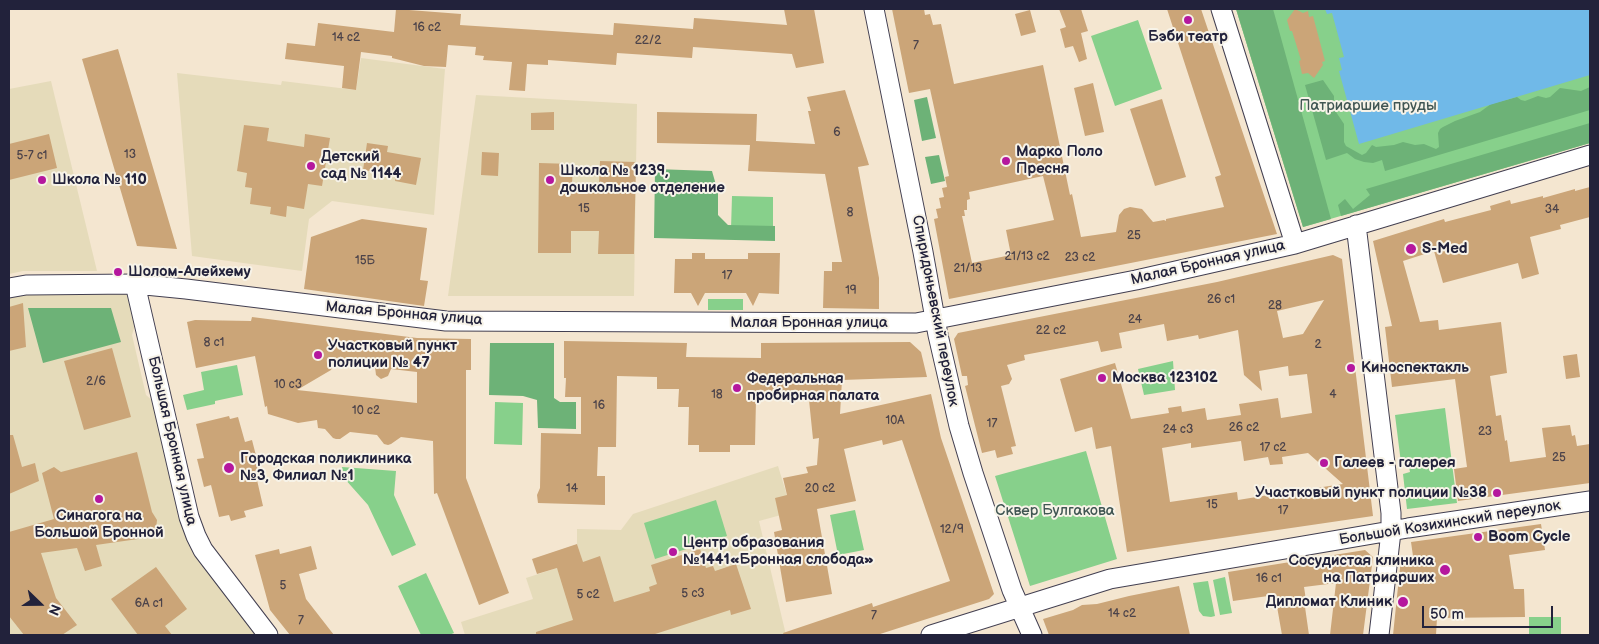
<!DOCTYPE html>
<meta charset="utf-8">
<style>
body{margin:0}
#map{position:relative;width:1599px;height:644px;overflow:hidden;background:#f4e6d0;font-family:"Balsamiq Sans",sans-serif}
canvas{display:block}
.frame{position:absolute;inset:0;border:10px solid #22223b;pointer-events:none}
.north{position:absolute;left:15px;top:579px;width:50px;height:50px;-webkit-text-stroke:4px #f7f3e8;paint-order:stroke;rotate:112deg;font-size:14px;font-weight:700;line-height:20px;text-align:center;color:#22223b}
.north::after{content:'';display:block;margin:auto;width:18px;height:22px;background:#22223b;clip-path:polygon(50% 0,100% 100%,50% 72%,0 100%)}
.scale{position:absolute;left:1422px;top:606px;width:131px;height:22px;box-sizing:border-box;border:2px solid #22223b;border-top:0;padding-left:6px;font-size:15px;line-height:18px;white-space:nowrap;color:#22223b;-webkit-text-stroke:4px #f7f3e8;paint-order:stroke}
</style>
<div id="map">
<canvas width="1599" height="644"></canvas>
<div class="frame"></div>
<div class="north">N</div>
<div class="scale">50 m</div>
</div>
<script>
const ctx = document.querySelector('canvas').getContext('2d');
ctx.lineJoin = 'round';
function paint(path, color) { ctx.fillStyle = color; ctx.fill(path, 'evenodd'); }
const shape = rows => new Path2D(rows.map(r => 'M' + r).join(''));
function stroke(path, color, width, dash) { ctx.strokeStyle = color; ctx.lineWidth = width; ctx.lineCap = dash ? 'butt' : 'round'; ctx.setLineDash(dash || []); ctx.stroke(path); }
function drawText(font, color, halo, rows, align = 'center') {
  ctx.font = font + ' "Balsamiq Sans",sans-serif'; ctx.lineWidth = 4; ctx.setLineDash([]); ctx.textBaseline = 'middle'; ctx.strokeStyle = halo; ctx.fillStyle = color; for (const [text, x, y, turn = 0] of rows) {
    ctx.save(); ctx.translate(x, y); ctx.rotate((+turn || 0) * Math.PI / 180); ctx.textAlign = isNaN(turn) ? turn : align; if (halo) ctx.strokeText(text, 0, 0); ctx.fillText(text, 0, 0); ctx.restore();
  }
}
paint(shape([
 [361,58,445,69,434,215,332,201,309,219,302,271,192,256,177,73,281,85,282,81,356,90],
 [51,81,97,271,23,271,9,274,9,89],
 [476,95,637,104,634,296,448,296],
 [122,292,128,295,130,300,135,325,132,335,146,395,154,402,183,520,261,635,9,635,9,294],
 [778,466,792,512,759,521,786,635,465,635,461,622,533,599,526,578,582,560,577,544,577,529,621,530,633,514]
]), '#e5dbba');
paint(shape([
 [1236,9,1590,9,1590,143,1303,227],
 [1138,20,1162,89,1115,106,1091,36],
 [732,196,773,197,773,230,731,229],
 [708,299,743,299,743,310,708,310],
 [1173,361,1175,390,1144,395,1138,369],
 [237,365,243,395,215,401,215,404,187,410,183,395,204,390,201,372],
 [495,402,523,403,522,445,494,444],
 [1445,408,1457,503,1407,509,1403,474,1410,472,1408,462,1401,463,1395,415],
 [1086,451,1117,559,1030,586,995,476],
 [342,467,396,471,394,495,416,545,392,556,368,505,344,478],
 [716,500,727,536,655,559,644,523],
 [855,510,864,550,838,555,830,515],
 [426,573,454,633,449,635,421,635,398,586],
 [1225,577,1232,613,1220,615,1213,580],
 [1208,581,1215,616,1211,617,1203,616,1199,611,1193,583],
 [1529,617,1561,617,1561,635,1529,635]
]), '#87d08b');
paint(shape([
 [1236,9,1273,9,1331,219,1303,227],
 [1323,80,1334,96,1334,109,1344,124,1344,142,1346,146,1362,155,1366,153,1372,145,1376,147,1394,145,1403,142,1415,145,1424,144,1436,149,1439,147,1438,133,1440,129,1443,127,1455,121,1480,112,1491,104,1517,97,1521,100,1525,101,1538,96,1546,98,1550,97,1560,88,1581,91,1590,87,1590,110,1385,171,1382,160,1373,163,1364,162,1355,159,1347,153,1326,160,1305,85],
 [927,97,936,138,922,141,914,100],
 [1590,123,1590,143,1341,216,1338,205,1345,199,1353,209,1370,195,1366,189],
 [939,155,945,181,931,184,925,157],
 [655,169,712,171,718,192,718,215,728,225,775,226,775,241,654,238],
 [28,308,111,308,121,342,43,363],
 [490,343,554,343,554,398,560,402,576,402,576,429,538,428,537,400,523,396,489,395]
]), '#6db277');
paint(shape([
 [1325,9,1590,9,1590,75,1359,144,1339,71,1342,70,1339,58,1344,57,1332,13,1327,14]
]), '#70b9e8');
paint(shape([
 [396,9,461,14,460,25,613,35,614,23,693,29,694,18,787,25,784,9,814,9,824,63,796,68,792,54,693,47,692,58,617,53,616,65,548,60,548,65,527,64,525,91,509,90,512,62,483,60,484,56,475,55,476,47,448,45,446,67,424,66,392,58,392,56,361,52,356,90,342,88,344,66,285,59,287,43,315,46,318,23,394,32],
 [892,9,924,9,925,15,930,14,933,25,941,24,954,84,1043,65,1070,195,1072,194,1081,237,1116,232,1119,215,1124,209,1130,207,1142,209,1153,222,1164,220,1166,221,1166,219,1224,207,1215,177,1221,175,1167,9,1201,9,1277,234,949,299,934,219,938,218,936,209,941,208,939,198,944,197,942,188,947,187,945,177,949,176,930,89,909,93],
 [1043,176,1054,220,1006,230,1011,255,972,263,962,216,965,216,964,210,967,210,967,200,970,199,969,192],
 [1059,9,1081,9,1088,31,1081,33,1087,59,1079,62,1073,46,1065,48,1060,29,1066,27],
 [1295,9,1303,13,1308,11,1309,17,1313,16,1325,61,1322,62,1323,65,1314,78,1308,73,1302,74,1299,61,1301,60,1292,31,1290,31,1287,20],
 [1030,10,1036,32,1021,36,1015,14],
 [118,49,177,249,137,246,82,59],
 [1093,83,1104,132,1085,136,1074,88],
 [845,90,869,165,858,167,879,278,879,309,823,308,824,271,832,271,832,262,842,262,825,174,748,171,750,145,657,143,657,112,757,114,756,141,815,144,808,111,811,111,807,97],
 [1162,99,1186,177,1155,186,1130,109],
 [554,112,554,130,531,130,531,113],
 [244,125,269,128,267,141,304,147,305,134,330,138,322,186,308,184,304,209,287,206,286,217,270,214,271,207,250,204,252,188,245,187,247,173,237,171],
 [49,134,57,168,9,180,9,144],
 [367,143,388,146,387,152,421,158,416,185,395,181,396,175,363,170],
 [482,152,499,153,498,176,481,175],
 [600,161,636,162,634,254,598,254,599,231,571,231,571,253,538,253,539,163,573,164,572,185,599,185],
 [1590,187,1590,217,1560,225,1561,229,1530,237,1539,274,1522,279,1518,263,1443,283,1434,251,1403,261,1420,322,1438,320,1439,330,1501,322,1507,373,1490,376,1496,416,1501,415,1505,441,1507,440,1510,462,1546,457,1542,428,1570,425,1572,436,1575,435,1577,446,1590,444,1590,483,1458,501,1454,469,1467,467,1455,379,1392,387,1385,327,1392,326,1373,241,1444,219,1445,222,1491,210,1490,206,1510,200,1511,204,1543,196,1543,198,1575,189,1575,191],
 [362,219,427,228,420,280,428,281,424,306,304,289,311,237],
 [692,253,705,253,705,259,748,259,748,253,780,253,779,294,759,293,753,306,746,293,705,293,698,306,691,293,674,293,675,259,692,259],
 [1333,255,1342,259,1373,516,1127,552,1111,446,1096,449,1092,427,1075,432,1060,379,1115,363,1131,419,1169,413,1168,408,1181,406,1182,412,1205,408,1207,420,1241,415,1239,404,1278,398,1281,418,1312,413,1307,374,1289,376,1288,366,1259,371,1262,391,1244,375,1238,330,1199,339,1198,335,1167,341,1164,324,1119,333,1122,348,1101,352,1098,341,1024,355,1025,360,1007,365,1012,379,1009,384,1001,386,1016,446,1011,447,1013,454,997,458,995,450,982,453,965,386,968,385,967,376,962,376,954,339,958,333,1217,282],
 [1324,300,1303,334,1283,338,1277,311],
 [1241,441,1244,461,1268,457,1270,465,1283,464,1282,457,1308,453,1343,484,1289,492,1289,488,1274,490,1275,494,1238,500,1237,492,1170,502,1162,448,1191,443,1191,448],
 [23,303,26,347,9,351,9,307],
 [252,317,417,338,471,339,471,370,466,370,466,478,509,593,479,605,437,493,434,494,433,441,401,437,391,444,388,445,384,444,377,435,350,432,340,439,336,439,333,438,325,429,318,428,317,420,298,423,268,414,267,406,265,407,255,356,196,368,187,322,195,320,251,321],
 [335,362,375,367,376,375,381,379,388,376,391,369,417,372,417,403,297,390,331,370],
 [564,341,687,343,686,357,761,358,761,343,910,342,921,352,927,377,842,380,840,414,931,394,941,438,994,594,989,599,877,635,784,635,783,633,872,603,873,607,950,581,902,440,883,445,882,440,844,449,856,501,817,509,832,594,786,602,774,532,782,530,775,498,787,495,783,478,808,473,806,467,817,465,819,438,813,439,809,400,756,399,755,445,730,445,730,452,699,452,699,445,688,445,689,407,678,407,679,389,657,389,657,377,617,376,616,447,598,447,597,476,605,476,605,505,538,503,537,495,540,488,541,433,581,434,581,397,565,397,566,378,564,378],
 [112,348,131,417,84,430,64,361],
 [1577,354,1580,377,1566,379,1563,356],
 [229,416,230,419,238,417,245,442,252,440,262,479,257,480,263,506,244,511,246,517,231,521,229,515,219,517,211,485,204,487,197,459,204,458,196,424],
 [9,435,13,435,22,467,35,463,39,481,9,494],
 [137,452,152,512,157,520,156,529,150,535,138,539,96,545,102,566,85,571,77,548,41,553,56,598,77,625,62,635,24,635,9,616,9,532,54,519,42,473,54,467,61,472],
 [1541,524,1545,550,1509,555,1514,589,1524,589,1525,617,1437,618,1436,635,1393,635,1401,558,1413,556,1411,542],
 [577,544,583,562,600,556,614,602,650,591,649,587,657,584,651,565,700,549,706,568,713,566,715,571,736,564,751,609,731,615,730,610,652,635,536,635,536,632,573,620,557,568,537,574,532,559],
 [311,546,317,569,299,574,306,599,334,635,290,635,270,610,255,555,279,549,280,554],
 [1365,550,1373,557,1363,635,1330,635,1336,583,1304,587,1306,600,1304,600,1309,635,1282,635,1275,595,1233,601,1228,572],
 [156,567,187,609,165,626,172,635,138,635,111,599],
 [1179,586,1190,635,1049,635,1043,619,1073,610,1082,605,1097,604,1129,596]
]), '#cba578');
const minor = shape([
 [874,9,923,252,938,335,959,426,973,473,1012,590,1032,635],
 [1221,9,1295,244],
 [1356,225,1391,513,1391,532,1379,635],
 [135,284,189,517,196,536,203,550,268,635],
 [9,288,26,285,135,284,186,289,446,321,916,323,1136,280,1295,244,1590,155],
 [931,635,1110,579,1408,528,1590,501]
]);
stroke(minor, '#423f51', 21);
stroke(minor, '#fff', 19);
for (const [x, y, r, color] of [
 [1188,20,5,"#b5179e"],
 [1006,161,5,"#b5179e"],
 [311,166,5,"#b5179e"],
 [42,180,5,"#b5179e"],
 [550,180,5,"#b5179e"],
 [1411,249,6,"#b5179e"],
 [118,272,5,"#b5179e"],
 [318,355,5,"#b5179e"],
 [1351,368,5,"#b5179e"],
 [1102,378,5,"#b5179e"],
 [737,388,5,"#b5179e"],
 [1324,463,5,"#b5179e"],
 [229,468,6,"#b5179e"],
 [1497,493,5,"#b5179e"],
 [99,499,5,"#b5179e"],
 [1478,537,5,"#b5179e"],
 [673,552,5,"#b5179e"],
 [1445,570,6,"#b5179e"],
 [1403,602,6,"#b5179e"]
]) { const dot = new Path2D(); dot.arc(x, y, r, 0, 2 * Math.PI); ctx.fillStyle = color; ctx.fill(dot); stroke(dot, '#f7f3e8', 2); }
drawText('12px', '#4c434a', null, [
 ["16 с2",427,28],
 ["14 с2",346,38],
 ["22/2",648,41],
 ["7",916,46],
 ["6",837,133],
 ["13",130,155],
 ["5-7 с1",32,156],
 ["15",584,209],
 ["34",1552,210],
 ["8",850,213],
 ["25",1134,236],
 ["21/13 с2",1027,257],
 ["23 с2",1080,258],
 ["15Б",365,261],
 ["21/13",968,269],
 ["17",727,276],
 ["19",851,291],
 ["26 с1",1221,300],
 ["28",1275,306],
 ["24",1135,320],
 ["22 с2",1051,331],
 ["8 с1",214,343],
 ["2",1318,345],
 ["2/6",96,382],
 ["10 с3",288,385],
 ["18",717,395],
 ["4",1333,395],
 ["16",599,406],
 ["10 с2",366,411],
 ["10А",895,421],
 ["17",992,424],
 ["26 с2",1244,428],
 ["24 с3",1178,430],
 ["23",1485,432],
 ["17 с2",1273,448],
 ["25",1559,458],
 ["14",572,489],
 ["20 с2",820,489],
 ["15",1212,505],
 ["17",1283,511],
 ["12/9",952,530],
 ["16 с1",1269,579],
 ["5",283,586],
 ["5 с3",693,594],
 ["5 с2",588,595],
 ["6А с1",149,604],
 ["14 с2",1122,614],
 ["7",874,616],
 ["7",301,621]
]);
drawText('bold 15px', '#22223b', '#f7f3e8', [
 ["Бэби театр",1188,37,"center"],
 ["Марко Поло",1016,152],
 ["Пресня",1016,169],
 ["Детский",321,157],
 ["сад № 1144",321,174],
 ["Школа № 1239,",560,171],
 ["дошкольное отделение",560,188],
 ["Школа № 110",52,180],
 ["S-Med",1422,249],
 ["Шолом-Алейхему",128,272],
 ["Участковый пункт",328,346],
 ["полиции № 47",328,363],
 ["Киноспектакль",1361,368],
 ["Москва 123102",1112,378],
 ["Федеральная",747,379],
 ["пробирная палата",747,396],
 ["Городская поликлиника",240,459],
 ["№3, Филиал №1",240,476],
 ["Галеев - галерея",1334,463],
 ["Участковый пункт полиции №38",1487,493,"right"],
 ["Синагога на",99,516,"center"],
 ["Большой Бронной",99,533,"center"],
 ["Boom Cycle",1488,537],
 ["Центр образования",683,543],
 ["№1441«Бронная слобода»",683,560],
 ["Сосудистая клиника",1434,561,"right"],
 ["на Патриарших",1434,578,"right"],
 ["Дипломат Клиник",1392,602,"right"]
], 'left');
drawText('15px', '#405653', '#f7f3e8', [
 ["Патриаршие пруды",1368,106],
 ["Сквер Булгакова",1055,511]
]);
drawText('15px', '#22223b', '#f7f3e8', [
 ["Малая Бронная улица",1208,263,-13],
 ["Спиридоньевский переулок",935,311,79],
 ["Малая Бронная улица",404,314,5],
 ["Малая Бронная улица",809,323],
 ["Большая Бронная улица",172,441,77],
 ["Большой Козихинский переулок",1450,523,-9]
]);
</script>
